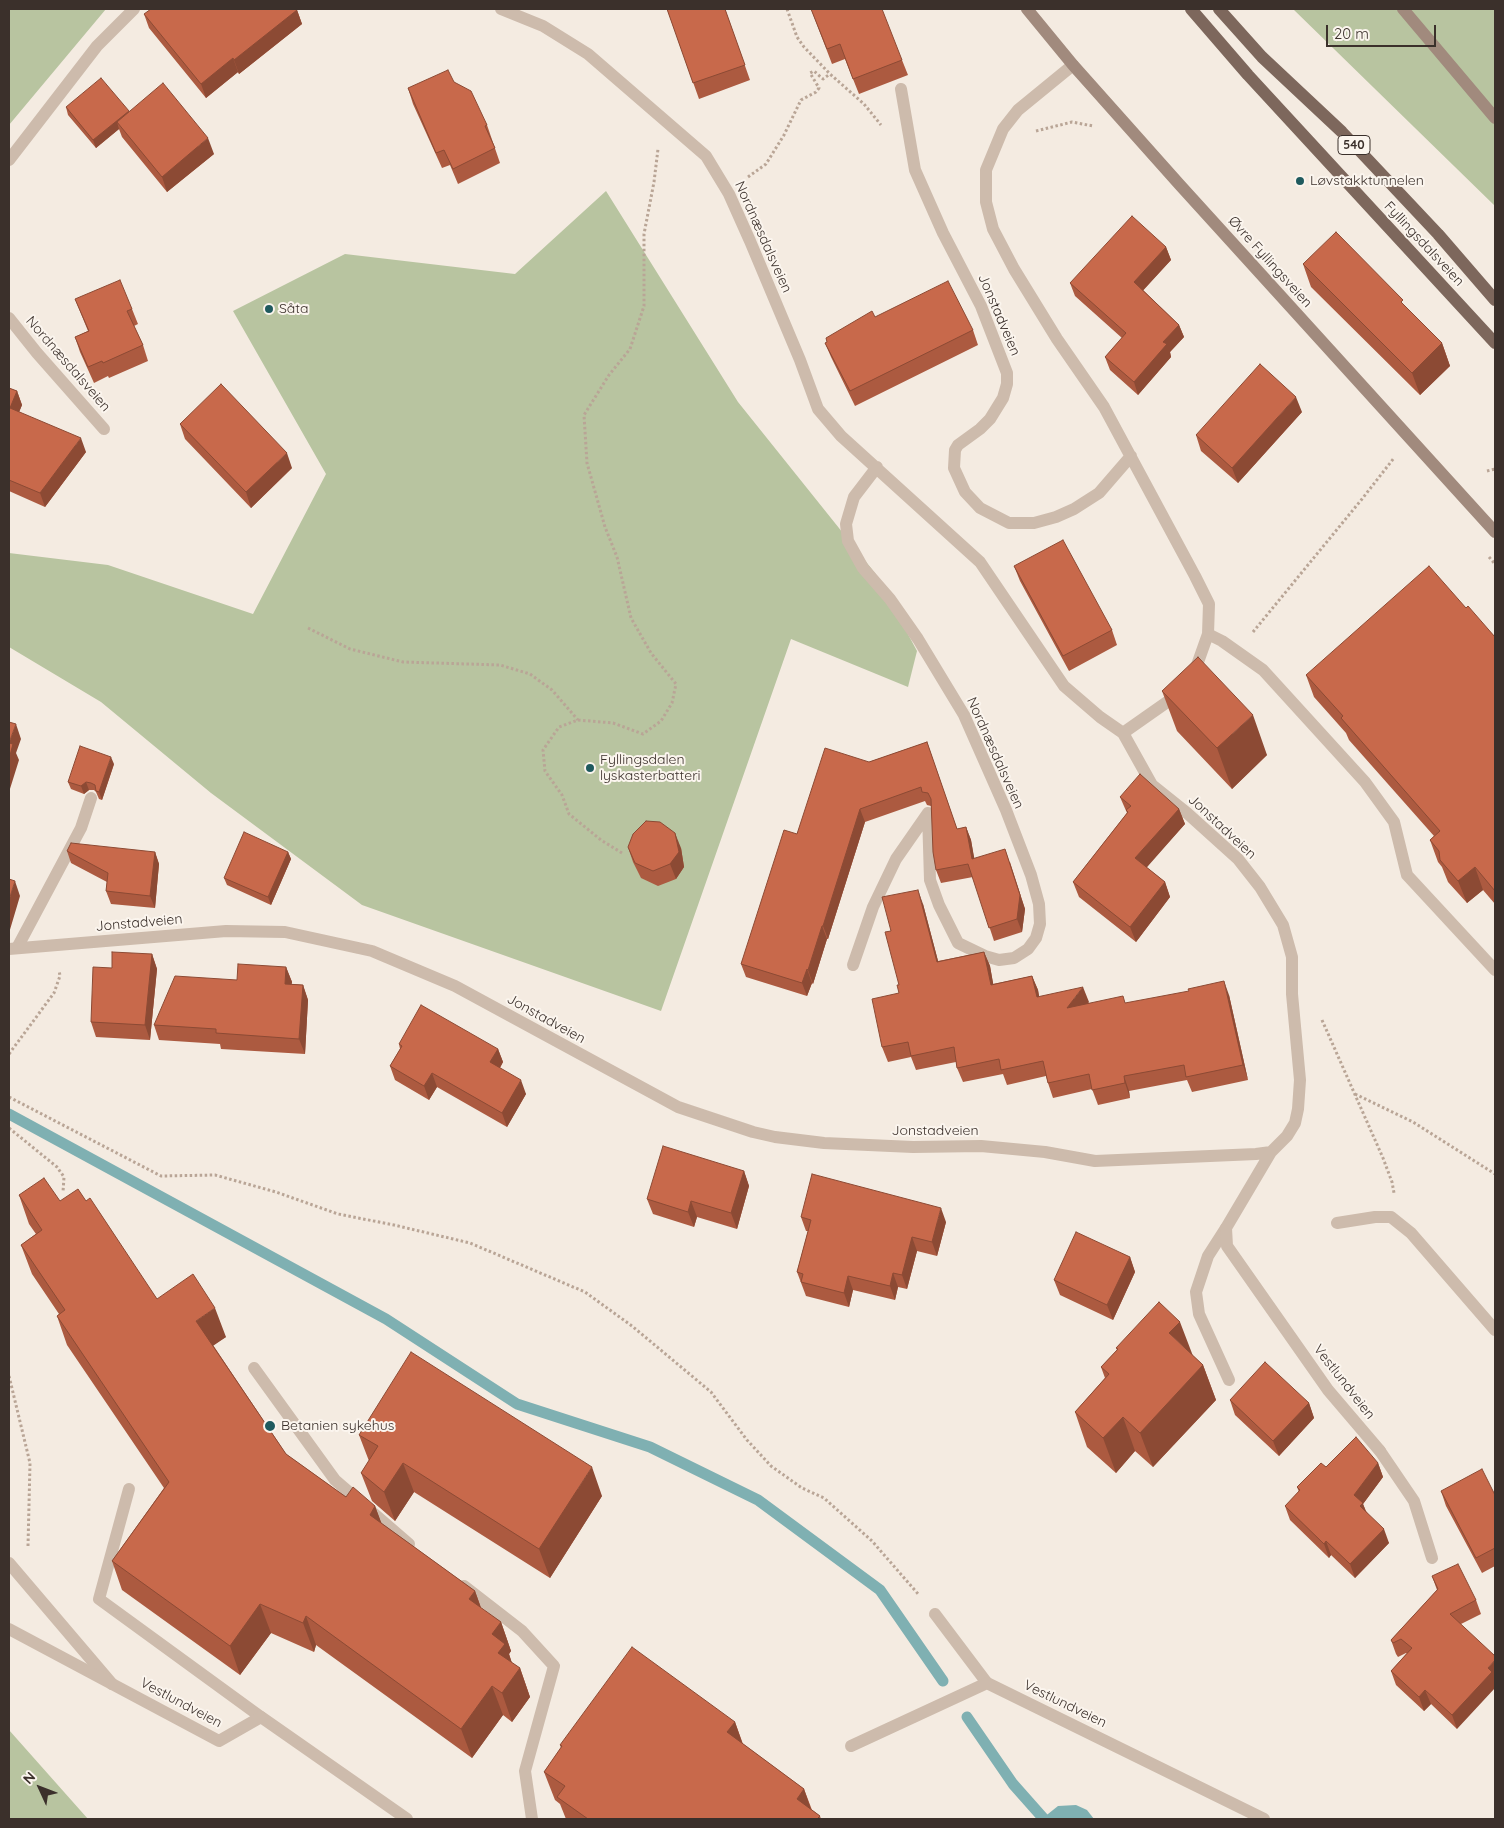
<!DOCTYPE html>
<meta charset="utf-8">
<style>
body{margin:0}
#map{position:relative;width:1504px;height:1828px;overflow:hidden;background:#f4ebe1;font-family:Quicksand,sans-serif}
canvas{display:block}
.frame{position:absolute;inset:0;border:10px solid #3b302b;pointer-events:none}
.north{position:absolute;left:15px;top:1763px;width:50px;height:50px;-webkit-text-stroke:4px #fbf5ee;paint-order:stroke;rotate:313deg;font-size:14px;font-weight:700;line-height:20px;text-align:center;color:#3b302b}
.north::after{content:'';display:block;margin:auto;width:18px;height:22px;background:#3b302b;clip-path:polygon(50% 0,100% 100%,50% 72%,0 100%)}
.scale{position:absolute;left:1326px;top:25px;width:110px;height:22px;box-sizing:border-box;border:2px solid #3b302b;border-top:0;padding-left:6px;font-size:15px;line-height:18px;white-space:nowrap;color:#3b302b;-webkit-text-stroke:4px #fbf5ee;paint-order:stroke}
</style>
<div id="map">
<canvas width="1504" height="1828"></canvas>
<div class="frame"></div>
<div class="north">N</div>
<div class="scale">20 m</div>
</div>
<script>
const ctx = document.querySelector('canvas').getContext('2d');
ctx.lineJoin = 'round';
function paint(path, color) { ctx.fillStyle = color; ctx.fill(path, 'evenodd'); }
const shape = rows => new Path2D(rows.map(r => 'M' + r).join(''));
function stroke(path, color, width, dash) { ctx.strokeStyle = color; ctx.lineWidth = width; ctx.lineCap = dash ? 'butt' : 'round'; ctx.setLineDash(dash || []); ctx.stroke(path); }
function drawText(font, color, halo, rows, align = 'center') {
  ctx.font = font + ' Quicksand,sans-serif'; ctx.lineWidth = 4; ctx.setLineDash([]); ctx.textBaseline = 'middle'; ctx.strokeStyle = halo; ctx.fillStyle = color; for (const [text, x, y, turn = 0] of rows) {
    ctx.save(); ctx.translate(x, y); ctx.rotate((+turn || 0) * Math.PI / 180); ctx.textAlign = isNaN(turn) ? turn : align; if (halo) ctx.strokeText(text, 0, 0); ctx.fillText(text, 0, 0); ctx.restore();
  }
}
paint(shape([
 [9,9,106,9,9,125],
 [1293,9,1495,9,1495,206],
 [606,191,738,402,875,573,917,651,908,687,791,639,661,1011,362,905,211,793,101,702,9,647,9,553,108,565,253,614,326,474,233,311,345,254,515,274],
 [9,1730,88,1819,9,1819]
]), '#b8c4a0');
paint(shape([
 [1076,1805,1087,1810,1094,1819,1043,1818,1058,1806]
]), '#7fb0b2');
stroke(shape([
 [9,1114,386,1319,517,1404,650,1447,758,1500,880,1590,943,1681],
 [967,1717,1013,1784,1044,1819]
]), '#7fb0b2', 11);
stroke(shape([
 [787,9,797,37,804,47,830,74,864,104,881,125],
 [1036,131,1072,122,1093,126],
 [748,177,766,164,784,135,801,100,816,92,819,88,810,73,814,71,823,79,830,74],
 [1487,471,1495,469],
 [1489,557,1495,564],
 [308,628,350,649,403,662,500,665,530,674,552,690,578,720],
 [1253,632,1362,499,1394,458],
 [622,853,601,840,569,814,562,795,545,771,543,750,559,727,578,720,613,723,643,734,661,721,672,703,676,684,651,653,631,618,617,557,605,527,587,463,584,415,609,375,630,349,644,306,644,234,654,182,658,149],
 [1322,1020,1383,1158,1392,1182,1394,1193],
 [9,1054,54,993,60,976,59,970],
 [1355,1094,1413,1122,1495,1174],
 [9,1097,161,1176,215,1175,276,1192,338,1214,394,1225,470,1243,585,1292,632,1326,711,1392,747,1440,771,1466,802,1488,824,1498,872,1541,919,1595],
 [9,1128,57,1167,64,1177,63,1192],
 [9,1376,30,1463,28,1546]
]), '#b9a596', 3, [2.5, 2.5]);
stroke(shape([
 [17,948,81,828,91,798],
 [1226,1228,1208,1256,1196,1292,1199,1314,1229,1380],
 [254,1368,335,1480,409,1544],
 [1380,1451,1414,1501,1432,1558],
 [129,1489,99,1599,261,1717],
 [9,1563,112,1684],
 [464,1586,522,1631,554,1666,525,1771,532,1819],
 [935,1614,987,1683]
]), '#cdbbac', 12);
stroke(shape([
 [1073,65,1018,110,1003,129,986,170,986,202,993,229,1014,269,1057,339,1104,407,1195,576,1209,604,1208,634,1197,665,1192,673],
 [901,89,915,170,943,233,981,306,1007,373,1007,384,1003,398,990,419,980,429,958,445,955,450,954,468,965,492,980,508,1009,523,1034,523,1056,517,1074,509,1099,493,1131,456],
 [9,160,97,46,134,9],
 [9,318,37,353,104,429],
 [877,467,854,497,846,524,848,541,863,568,890,599,918,639,964,715,1006,810,1031,875,1039,904,1040,924,1036,938,1028,949,1014,958,999,960,985,956,958,943,939,905,930,880,928,813],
 [1208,634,1222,641,1263,670,1365,782,1394,822,1407,875,1495,970],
 [1123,733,1170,700,1178,690],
 [9,949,226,931,285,932,372,951,455,986,678,1107,753,1132,775,1137,824,1143,913,1147,981,1146,1045,1152,1095,1161,1256,1154,1271,1152,1287,1136,1295,1123,1298,1109,1300,1080,1292,994,1292,957,1283,925,1260,887,1238,859,1187,813,1152,785,1123,733,1100,717,1064,686,980,562,841,436,818,409,800,360,750,241,729,194,706,156,588,54,543,26,501,9],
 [853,965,873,907,896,859,928,813],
 [1271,1152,1226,1228,1227,1246,1328,1390,1380,1451],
 [1337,1223,1375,1217,1391,1217,1411,1233,1495,1330],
 [9,1629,219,1741,261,1717,407,1819],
 [851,1746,987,1683,1264,1819]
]), '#cdbbac', 12);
stroke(shape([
 [1027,9,1073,65,1179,184,1495,532],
 [1403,9,1495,118]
]), '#a18a7d', 12);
stroke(shape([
 [1191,9,1248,75,1495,343],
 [1219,9,1262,57,1342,132,1438,234,1495,300]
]), '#7d675c', 12);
paint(shape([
 [667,9,725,9,750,80,699,99],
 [811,9,902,60,908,75,859,94,845,59,832,64],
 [297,10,302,24,239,74,238,72,206,98,149,28,144,14],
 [454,82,487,125,500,163,458,184,450,165,442,168,413,104,408,88],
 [66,107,129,112,214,154,167,192,122,137,119,129,96,148,68,115],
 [1166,247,1171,260,1143,290,1179,325,1184,337,1170,352,1171,357,1138,395,1110,370,1105,357,1122,338,1075,296,1070,283],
 [1303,264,1405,306,1442,343,1450,366,1420,395,1311,287],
 [75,299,132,309,138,324,134,326,143,345,148,361,109,378,108,376,94,383,80,352,75,337,88,331],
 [875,317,973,330,978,345,855,406,831,357,825,343],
 [9,388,17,391,22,405,19,412,86,452,45,507,9,491],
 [1302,412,1238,483,1201,451,1196,435],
 [180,424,292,468,251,508,185,439],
 [1014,566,1112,630,1117,645,1069,671,1020,581],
 [1466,608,1495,637,1495,904,1483,890,1467,903,1448,882,1442,867,1438,862,1430,840,1434,836,1349,740,1346,733,1314,697,1306,675],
 [1162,691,1267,755,1232,789,1177,731],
 [927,742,957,829,966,827,971,840,974,859,1010,862,1025,909,1022,932,994,941,973,877,941,883,936,870,931,806,927,805,925,801,865,822,828,939,827,939,813,984,812,983,807,996,746,977,741,964,797,834,869,762],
 [114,764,102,800,99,799,96,792,94,790,89,790,84,794,71,789,68,782],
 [1120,797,1179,809,1185,824,1146,867,1165,882,1170,897,1136,942,1079,897,1073,882,1127,813],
 [628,847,681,848,684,867,676,879,658,886,641,878,633,862],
 [67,851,155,852,159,864,155,908,111,904,106,891,107,882,71,863],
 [288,852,291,859,271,905,227,885,224,878],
 [923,904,938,961,984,952,990,966,993,984,1032,976,1038,990,1039,997,1089,1002,1087,1003,1126,1003,1229,995,1248,1080,1192,1092,1187,1080,1129,1091,1130,1098,1098,1105,1092,1089,1053,1098,1048,1083,1046,1076,1007,1085,1003,1074,963,1082,957,1068,956,1062,916,1070,911,1057,888,1062,882,1047,899,993,899,985,891,931],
 [152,954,157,969,150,1040,96,1037,91,1022,112,968],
 [286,967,292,982,291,984,303,985,308,1000,305,1054,221,1049,220,1044,159,1040,154,1025,237,980],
 [399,1044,498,1049,503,1062,500,1068,526,1094,507,1127,437,1087,429,1100,395,1080,390,1066,400,1049],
 [744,1171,749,1186,737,1229,697,1217,694,1227,653,1214,647,1199],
 [19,1195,60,1201,86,1201,157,1299,226,1337,213,1345,286,1454,346,1497,375,1506,381,1523,475,1591,481,1608,501,1622,511,1651,509,1654,512,1663,520,1668,530,1697,512,1722,503,1715,472,1758,316,1645,314,1652,271,1633,240,1675,122,1590,112,1561,164,1488,67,1345,57,1316,59,1314,32,1274,21,1245,36,1234,29,1224],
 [801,1217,946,1222,937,1256,917,1251,907,1289,898,1287,895,1300,853,1290,849,1307,806,1296,797,1272,808,1231,806,1231],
 [1130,1257,1135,1272,1113,1320,1060,1295,1054,1280],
 [1116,1348,1192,1355,1203,1365,1216,1400,1153,1467,1135,1451,1116,1473,1087,1447,1075,1412,1105,1378,1101,1367,1117,1350],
 [1230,1400,1309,1403,1314,1418,1279,1456,1235,1415],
 [359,1435,602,1496,550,1578,414,1492,395,1521,372,1501,361,1473,369,1461],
 [1378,1463,1383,1477,1363,1504,1366,1511,1389,1543,1355,1578,1331,1555,1329,1558,1290,1520,1285,1506,1299,1492,1297,1487,1326,1467],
 [1441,1491,1495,1495,1495,1566,1482,1573,1446,1506],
 [1432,1576,1476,1600,1481,1614,1461,1624,1457,1729,1431,1704,1424,1711,1396,1685,1391,1671,1407,1653,1406,1653,1398,1657,1396,1654,1391,1640,1437,1590],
 [735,1722,743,1744,804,1789,812,1810,820,1816,821,1819,566,1819,560,1804,555,1800,544,1772,561,1748,560,1745]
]), '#ac5a40');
paint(shape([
 [297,10,302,24,239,74,234,60],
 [233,58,238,72,206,98,201,84],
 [129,111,117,122,119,129,96,148,93,140],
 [208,138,214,154,167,192,162,177],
 [1166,247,1171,260,1139,295,1134,282],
 [1179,325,1184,337,1170,352,1171,357,1138,395,1134,382,1163,342],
 [1442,343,1450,366,1420,395,1412,373],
 [17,391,22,405,15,422,10,408],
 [1296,397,1302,412,1238,483,1232,468],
 [81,438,86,452,45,507,40,493],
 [287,453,292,468,251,508,246,492],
 [1253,715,1267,755,1232,789,1217,748],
 [16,724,21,739,16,753,19,760,9,792,9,743],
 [111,757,114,764,102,800,99,792],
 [86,782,89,790,84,794,81,786],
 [860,809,865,822,828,939,823,926],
 [1179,809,1185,824,1141,874,1135,858],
 [966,827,971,840,977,873,972,859],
 [675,833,681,848,684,867,676,879,670,864],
 [1005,849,1025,909,1022,932,1017,919],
 [155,852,159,864,155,908,150,896],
 [288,852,291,859,271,905,268,897],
 [1475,867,1483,890,1467,903,1458,881],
 [15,881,20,896,9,933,9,900],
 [1165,882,1170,897,1136,942,1130,927],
 [918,890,923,904,942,976,937,962],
 [822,926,827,939,813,984,808,970],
 [984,952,990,966,996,999,991,985],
 [152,954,157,969,150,1040,145,1025],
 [286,967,292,982,290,999,285,984],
 [807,969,812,983,807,996,802,983],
 [1032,976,1038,990,1042,1012,1037,997],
 [1224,981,1229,995,1248,1080,1243,1065],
 [303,985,308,1000,305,1054,299,1039],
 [1083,987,1089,1002,1073,1022,1067,1008],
 [498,1049,503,1062,495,1076,490,1062],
 [432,1073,437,1087,429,1100,424,1086],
 [1124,1076,1129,1091,1130,1098,1125,1083],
 [521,1080,526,1094,507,1127,502,1113],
 [744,1171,749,1186,737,1229,731,1213],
 [691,1201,697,1217,694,1227,688,1212],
 [941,1208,946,1222,937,1256,932,1242],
 [912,1237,917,1251,907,1289,902,1275],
 [1130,1257,1135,1272,1113,1320,1107,1305],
 [893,1273,898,1287,895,1300,890,1286],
 [848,1276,853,1290,849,1307,844,1293],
 [215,1308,226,1337,207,1350,196,1321],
 [1180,1322,1193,1356,1169,1333],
 [1203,1365,1216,1400,1153,1467,1140,1433],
 [1309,1403,1314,1418,1279,1456,1273,1441],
 [1123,1417,1135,1451,1116,1473,1103,1438],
 [403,1463,414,1492,395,1521,384,1492],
 [1378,1463,1383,1477,1363,1504,1368,1517,1365,1520,1354,1495],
 [592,1467,602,1496,550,1578,539,1549],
 [375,1506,386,1535,370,1515],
 [1384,1529,1389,1543,1355,1578,1350,1564],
 [1326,1541,1331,1555,1329,1558,1324,1544],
 [475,1591,485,1619,469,1599],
 [260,1604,271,1633,240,1675,230,1646],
 [306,1616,316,1645,314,1652,303,1623],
 [501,1622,511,1651,509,1654,515,1673,508,1682,492,1634],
 [1495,1660,1495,1688,1457,1729,1452,1715,1488,1668],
 [520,1668,530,1697,512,1722,502,1693],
 [492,1686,503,1715,472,1758,461,1729],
 [1425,1690,1431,1704,1424,1711,1419,1697],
 [735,1722,745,1751,727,1732],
 [804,1789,814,1818,797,1799]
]), '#8c4a34');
const building = shape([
 [151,9,296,9,297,10,234,60,233,58,201,84,144,14,151,9],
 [667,9,725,9,745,65,693,83,667,9],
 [811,9,882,9,902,60,853,79,840,44,827,49,811,9],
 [448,70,454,82,471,91,487,125,485,126,495,148,453,169,444,150,436,153,408,88,448,70],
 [101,78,129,111,93,140,66,107,101,78],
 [163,83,208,138,162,177,117,122,163,83],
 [1132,216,1166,247,1134,282,1179,325,1163,342,1167,344,1134,382,1105,357,1126,333,1070,283,1132,216],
 [1336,232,1403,300,1401,302,1442,343,1412,373,1303,264,1336,232],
 [120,280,132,309,127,311,143,345,103,363,102,361,88,367,75,337,89,331,75,299,120,280],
 [948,281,973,330,850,391,825,343,827,342,826,338,872,311,875,317,948,281],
 [1260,364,1296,397,1232,468,1196,435,1260,364],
 [221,384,287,453,246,492,180,424,221,384],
 [9,388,17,391,10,408,81,438,40,493,9,480,9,388],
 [1063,540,1112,630,1063,656,1014,566,1063,540],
 [1429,566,1466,608,1468,606,1495,637,1495,891,1475,867,1458,881,1440,860,1439,851,1430,840,1440,831,1341,718,1343,716,1306,675,1429,566],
 [1198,657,1253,715,1217,748,1162,691,1198,657],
 [9,722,16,724,9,743,13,744,9,759,9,722],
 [927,742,957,829,966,827,972,859,1005,849,1020,895,1017,919,989,928,968,864,936,870,933,852,931,799,928,793,922,792,921,787,860,809,823,926,822,926,808,970,807,969,802,983,741,964,784,830,797,834,825,748,869,762,927,742],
 [80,746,111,757,99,792,96,791,95,785,91,783,86,782,81,786,68,782,80,746],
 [1140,774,1179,809,1135,858,1165,882,1130,927,1073,882,1128,812,1126,810,1131,806,1120,797,1140,774],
 [646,821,660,822,675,833,679,852,670,864,653,871,635,863,628,847,633,834,646,821],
 [244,832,288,852,268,897,224,878,244,832],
 [71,843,155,852,150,896,106,891,108,873,67,851,71,843],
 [9,879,15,881,9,900,9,879],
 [918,890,937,962,984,952,991,985,1032,976,1037,997,1083,987,1067,1008,1123,996,1125,1003,1189,991,1188,989,1224,981,1243,1065,1186,1077,1184,1065,1124,1076,1125,1083,1092,1090,1089,1074,1048,1083,1043,1061,1001,1070,999,1059,957,1068,954,1047,911,1056,908,1042,882,1047,872,999,899,993,897,985,899,985,885,932,891,931,882,897,918,890],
 [112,952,152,954,145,1025,91,1022,93,967,112,968,112,952],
 [238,964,286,967,285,984,303,985,299,1039,216,1033,216,1029,154,1025,175,976,237,980,238,964],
 [421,1005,498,1049,490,1062,521,1080,502,1113,432,1073,424,1086,390,1066,402,1046,399,1044,421,1005],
 [663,1146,744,1171,731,1213,691,1201,688,1212,647,1199,663,1146],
 [812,1174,941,1208,932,1242,912,1237,902,1275,893,1273,890,1286,848,1276,844,1293,801,1282,803,1274,797,1272,811,1220,801,1217,812,1174],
 [44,1178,60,1201,78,1189,86,1201,90,1198,157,1299,193,1274,215,1308,196,1321,286,1454,346,1497,353,1487,375,1506,370,1515,475,1591,469,1599,501,1622,492,1634,505,1644,498,1653,520,1668,502,1693,492,1686,461,1729,306,1616,303,1623,260,1604,230,1646,112,1561,169,1482,57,1316,65,1310,21,1245,42,1230,19,1195,44,1178],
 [1076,1232,1130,1257,1107,1305,1054,1280,1076,1232],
 [1159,1302,1180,1322,1169,1333,1203,1365,1140,1433,1123,1417,1103,1438,1075,1412,1109,1374,1101,1367,1118,1349,1116,1348,1159,1302],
 [411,1352,592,1467,539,1549,403,1463,384,1492,361,1473,378,1446,359,1435,411,1352],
 [1265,1362,1309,1403,1273,1441,1230,1400,1265,1362],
 [1356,1437,1378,1463,1354,1495,1363,1503,1360,1506,1384,1529,1350,1564,1326,1541,1324,1544,1285,1506,1300,1490,1297,1487,1321,1463,1326,1467,1356,1437],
 [1482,1469,1495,1495,1495,1548,1476,1558,1441,1491,1482,1469],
 [1458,1564,1476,1600,1450,1614,1495,1656,1495,1660,1488,1668,1492,1672,1452,1715,1425,1690,1419,1697,1391,1671,1412,1648,1401,1639,1393,1643,1391,1640,1438,1589,1432,1576,1458,1564],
 [632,1647,735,1722,727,1732,804,1789,797,1799,820,1816,817,1819,588,1819,557,1797,565,1786,544,1772,562,1746,560,1745,632,1647]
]);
paint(building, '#c8694b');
stroke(building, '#8c4a34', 1);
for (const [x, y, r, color] of [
 [1300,181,5,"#1f5a5e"],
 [269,309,5,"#1f5a5e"],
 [590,768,5,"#1f5a5e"],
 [270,1426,6,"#1f5a5e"]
]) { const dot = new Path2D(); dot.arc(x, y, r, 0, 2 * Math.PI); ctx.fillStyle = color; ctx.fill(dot); stroke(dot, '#fbf5ee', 2); }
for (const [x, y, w] of [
 [1354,145,32]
]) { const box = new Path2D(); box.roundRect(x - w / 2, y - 9.5, w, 19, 4); ctx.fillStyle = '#fbf5ee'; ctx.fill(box); stroke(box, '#3b302b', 1); }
drawText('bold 12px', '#3b302b', null, [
 ["540",1354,145]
]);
drawText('14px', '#3b302b', '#fbf5ee', [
 ["Løvstakktunnelen",1310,181],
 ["Såta",279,309],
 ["Fyllingsdalen",600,760],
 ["lyskasterbatteri",600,776],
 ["Betanien sykehus",281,1426]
], 'left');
drawText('14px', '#3b302b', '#fbf5ee', [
 ["Nordnæsdalsveien",763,237,66],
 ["Fyllingsdalsveien",1424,244,47],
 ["Øvre Fyllingsveien",1270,262,48],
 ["Jonstadveien",999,315,67],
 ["Nordnæsdalsveien",68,364,49],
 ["Nordnæsdalsveien",995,753,66],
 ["Jonstadveien",1222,827,43],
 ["Jonstadveien",139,923,-5],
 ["Jonstadveien",546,1019,29],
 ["Jonstadveien",935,1131],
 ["Vestlundveien",1344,1382,52],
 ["Vestlundveien",181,1703,28],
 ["Vestlundveien",1065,1704,26]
]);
</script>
